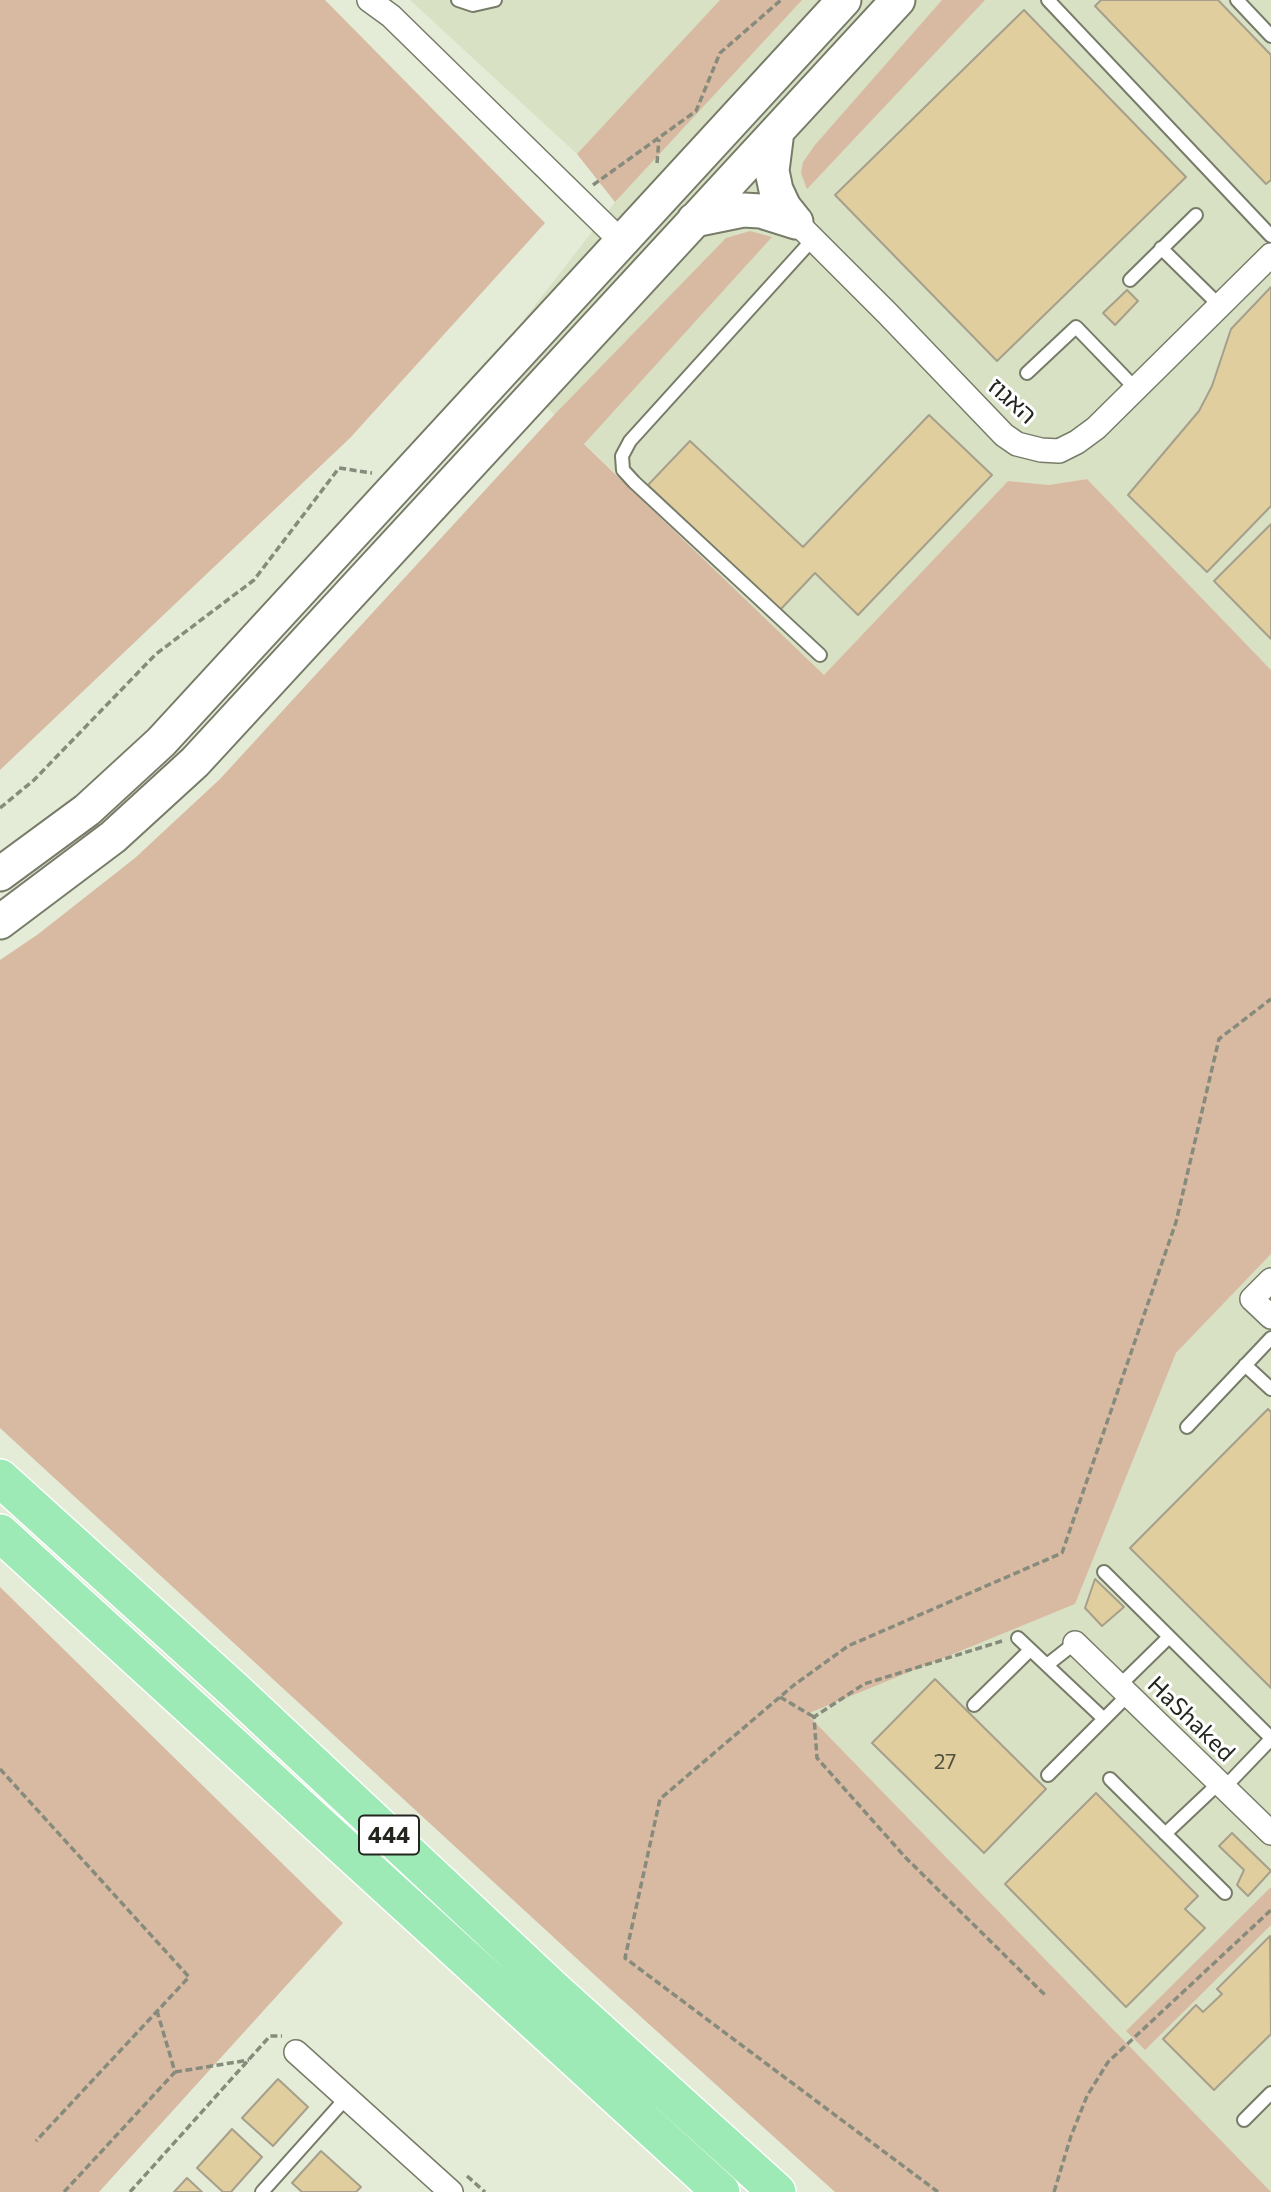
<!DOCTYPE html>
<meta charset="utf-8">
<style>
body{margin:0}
canvas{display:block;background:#e4ebd6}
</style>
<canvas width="1271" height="2192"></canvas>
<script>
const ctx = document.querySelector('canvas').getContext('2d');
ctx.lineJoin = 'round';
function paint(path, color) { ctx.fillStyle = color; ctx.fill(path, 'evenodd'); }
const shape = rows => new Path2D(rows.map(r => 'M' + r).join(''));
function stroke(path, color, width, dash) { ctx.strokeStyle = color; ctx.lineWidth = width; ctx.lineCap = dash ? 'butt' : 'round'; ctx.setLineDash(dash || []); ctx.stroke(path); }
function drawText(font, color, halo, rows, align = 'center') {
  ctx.font = font + ' Commissioner,"Noto Sans Hebrew",sans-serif'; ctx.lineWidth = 6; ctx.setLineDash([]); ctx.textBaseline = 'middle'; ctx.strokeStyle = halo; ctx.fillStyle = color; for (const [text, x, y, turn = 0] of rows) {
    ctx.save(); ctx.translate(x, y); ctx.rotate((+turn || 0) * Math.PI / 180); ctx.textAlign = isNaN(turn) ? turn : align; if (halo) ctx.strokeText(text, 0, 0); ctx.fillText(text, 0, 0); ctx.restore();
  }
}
paint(shape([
 [410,0,1271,0,1271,670,1087,479,1049,485,1008,481,824,675,495,357,615,202,577,154],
 [1271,1254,1271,2192,807,1714,1075,1604,1176,1353]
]), '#d8e1c4');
paint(shape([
 [0,0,325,0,545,223,350,438,0,770],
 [720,0,802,0,615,202,577,154],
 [942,0,985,0,807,189,801,173,803,162,815,145],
 [750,231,772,237,584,444,824,675,1008,481,1049,485,1087,479,1271,670,1271,1254,1176,1353,1075,1604,807,1714,1271,2192,835,2192,599,1979,0,1428,0,960,37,935,135,858,220,779,554,415,726,238],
 [0,1587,343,1923,99,2192,0,2192],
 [1271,1887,1271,1925,1145,2050,1126,2031]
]), '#d8baa3');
const building = shape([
 [1101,0,1218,0,1271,55,1271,180,1266,184,1095,6,1101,0],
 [1024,10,1186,177,997,361,835,195,1024,10],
 [1271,287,1271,506,1207,572,1128,495,1199,411,1212,386,1231,329,1271,287],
 [1127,290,1138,301,1115,325,1103,313,1127,290],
 [929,415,992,475,858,615,815,573,780,610,648,485,690,441,803,547,929,415],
 [1271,524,1271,639,1214,581,1271,524],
 [1268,1409,1271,1412,1271,1688,1130,1548,1268,1409],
 [1095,1579,1124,1607,1102,1626,1085,1608,1095,1579],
 [935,1679,1046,1789,984,1853,872,1743,935,1679],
 [1096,1793,1198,1896,1185,1909,1205,1928,1126,2007,1005,1884,1096,1793],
 [1232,1833,1271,1871,1248,1896,1237,1885,1244,1870,1219,1846,1232,1833],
 [1270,1936,1271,2034,1214,2090,1163,2039,1196,2005,1203,2012,1222,1994,1217,1989,1270,1936],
 [278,2079,308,2107,273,2146,242,2118,278,2079],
 [232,2129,262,2157,231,2192,223,2192,197,2168,232,2129],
 [321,2151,361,2187,356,2192,302,2192,292,2183,321,2151],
 [187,2178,202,2192,174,2192,187,2178]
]);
paint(building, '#e0ce9e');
stroke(building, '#a69f8c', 2);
const lane = shape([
 [458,0,473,5,495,0],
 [1048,0,1271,236],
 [1237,0,1271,36],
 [813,239,630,441,622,456,623,470,634,482,820,655],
 [1161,248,1220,306],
 [1130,280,1196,215],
 [1027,373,1076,327,1136,389],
 [1245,1365,1271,1389],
 [1187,1427,1271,1338],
 [1104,1572,1271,1738],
 [1018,1638,1104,1719],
 [1047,1665,1075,1643],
 [1119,1686,1169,1637],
 [974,1705,1030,1650],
 [1048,1775,1128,1695],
 [1110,1779,1225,1893],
 [1224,1788,1271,1739],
 [1165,1834,1219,1783],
 [1244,2120,1271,2093],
 [262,2192,347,2097]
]);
const street = shape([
 [369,0,391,16,622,242],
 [796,222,887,313,1004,435,1017,444,1041,450,1059,451,1077,442,1096,428,1271,255],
 [1271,1280,1252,1299,1271,1317],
 [1075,1643,1271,1833],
 [296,2052,451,2192]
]);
const secondary = shape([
 [777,131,772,171,776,190,784,207,796,222],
 [694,220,743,210,761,211,796,222],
 [0,874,87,810,161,742,844,0],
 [0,922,113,837,195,762,898,0]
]);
const primary = shape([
 [0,1478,234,1690,553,1989,777,2192],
 [0,1533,721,2192]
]);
stroke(lane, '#777c69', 16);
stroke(street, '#777c69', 26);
stroke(secondary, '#777c69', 37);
stroke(primary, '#fff', 40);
stroke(shape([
 [657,163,659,139],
 [593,185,696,111,720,53,781,0],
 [0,808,34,780,156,654,254,580,339,468,372,473],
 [1002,1641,864,1684,814,1717,817,1758,906,1858,1046,1996],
 [780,1697,814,1717],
 [0,1769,189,1977,36,2141],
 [175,2072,249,2060],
 [467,2176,485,2192],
 [64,2192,175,2072,157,2011],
 [130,2192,270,2036,282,2036],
 [938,2192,625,1958,660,1799,794,1685,848,1646,1062,1553,1176,1222,1219,1039,1271,999],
 [1054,2192,1071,2136,1087,2096,1108,2062,1271,1910]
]), '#868b7c', 3.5, [7, 3.5]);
stroke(lane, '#fff', 12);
stroke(street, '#fff', 23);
stroke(secondary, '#fff', 33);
stroke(primary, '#9deab6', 37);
drawText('21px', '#52503e', null, [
 ["27",945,1762]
]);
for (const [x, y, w] of [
 [389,1835,60]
]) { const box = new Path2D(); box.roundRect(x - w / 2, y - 19.5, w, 39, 5); ctx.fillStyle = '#fff'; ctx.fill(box); stroke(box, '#23261e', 2); }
drawText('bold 23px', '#23261e', null, [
 ["444",389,1835]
]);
drawText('24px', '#23261e', '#fff', [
 ["האגוז",1012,401,42],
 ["HaShaked",1191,1719,44]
]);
</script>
